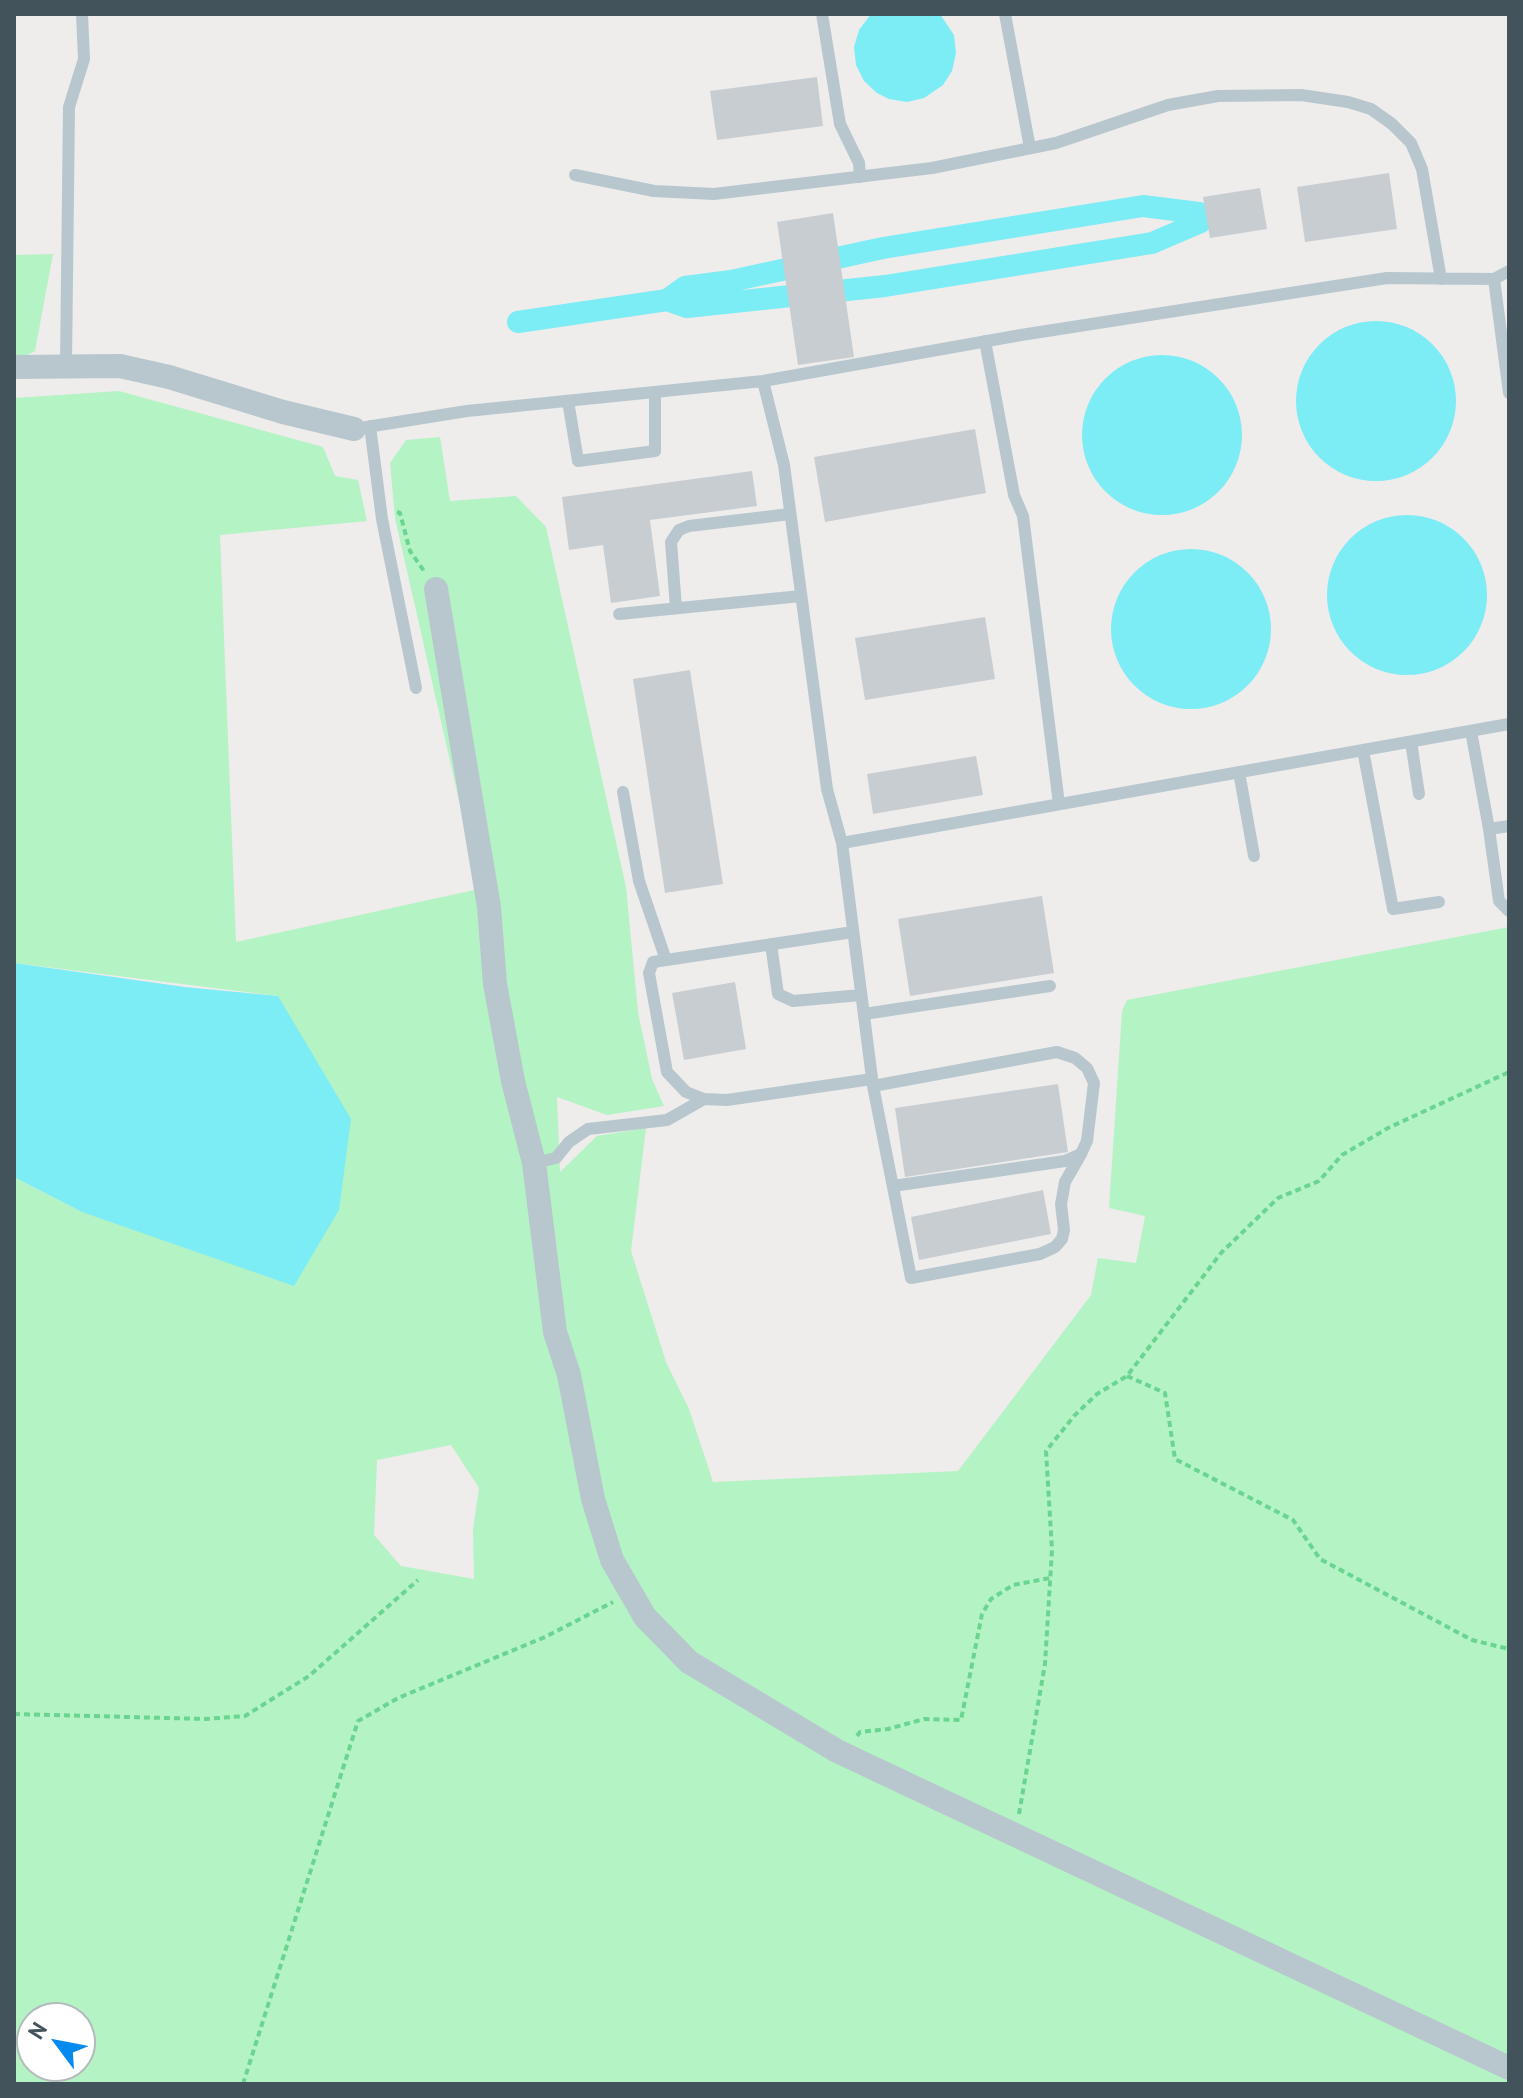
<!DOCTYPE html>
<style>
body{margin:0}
#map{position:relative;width:1523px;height:2098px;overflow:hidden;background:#efecec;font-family:"PT Sans",sans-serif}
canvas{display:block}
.frame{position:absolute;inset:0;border:16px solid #43535b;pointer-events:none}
.north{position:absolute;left:16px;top:2002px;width:80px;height:80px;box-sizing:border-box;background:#fff;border:2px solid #b4babd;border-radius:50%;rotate:302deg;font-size:22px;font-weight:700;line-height:32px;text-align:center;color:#43535b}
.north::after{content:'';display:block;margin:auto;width:28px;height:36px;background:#058af0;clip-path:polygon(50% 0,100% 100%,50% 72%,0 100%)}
</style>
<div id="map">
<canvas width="1523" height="2098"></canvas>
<div class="frame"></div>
<div class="north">N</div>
</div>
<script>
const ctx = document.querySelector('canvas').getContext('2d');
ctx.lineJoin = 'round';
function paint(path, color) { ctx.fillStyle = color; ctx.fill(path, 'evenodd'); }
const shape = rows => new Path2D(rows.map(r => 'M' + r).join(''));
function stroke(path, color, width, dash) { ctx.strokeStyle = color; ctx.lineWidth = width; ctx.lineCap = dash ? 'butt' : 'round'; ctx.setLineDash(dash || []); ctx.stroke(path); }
paint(shape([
 [53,254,35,351,14,362,14,255],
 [119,391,323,447,335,476,358,480,367,521,220,535,236,942,479,889,395,518,390,463,406,440,440,437,450,501,516,496,546,527,626,887,638,1012,652,1079,664,1106,607,1115,557,1097,560,1172,597,1136,646,1128,631,1251,666,1362,689,1409,713,1482,958,1471,1091,1295,1098,1258,1136,1263,1145,1216,1109,1208,1122,1011,1127,1000,1509,927,1509,2084,14,2084,14,1177,82,1212,278,996,14,963,14,398],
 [451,1445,479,1488,473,1529,474,1579,401,1566,374,1535,377,1460],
 [32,2018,80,2018,80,2066,32,2066]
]), '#b4f3c4');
paint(shape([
 [871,14,940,14,954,35,956,53,952,71,943,85,924,98,907,102,889,99,877,93,864,81,856,65,854,47,859,30],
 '1296 401a80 80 0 1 1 160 0a80 80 0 1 1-160 0Z',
 '1082 435a80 80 0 1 1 160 0a80 80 0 1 1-160 0Z',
 '1327 595a80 80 0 1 1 160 0a80 80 0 1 1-160 0Z',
 '1111 629a80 80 0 1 1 160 0a80 80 0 1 1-160 0Z',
 [14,963,185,987,278,996,351,1119,339,1210,294,1286,82,1212,14,1177]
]), '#7cecf5');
stroke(shape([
 [667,300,687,307,885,286,1152,243,1201,222],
 [518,322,667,300,685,287,731,281,883,248,1143,206,1199,213]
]), '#7cecf5', 22);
paint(shape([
 [817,77,823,126,717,140,710,91],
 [1389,173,1397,229,1305,242,1297,187],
 [1260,188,1267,229,1210,238,1203,197],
 [833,213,854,357,798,365,777,222],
 [975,429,986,493,825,522,814,457],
 [752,471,757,506,650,520,660,596,611,603,603,545,569,550,562,497],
 [985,617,995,679,865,700,855,638],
 [690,670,723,884,665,893,633,679],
 [976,756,983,795,873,814,867,774],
 [1042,896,1054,973,910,996,898,919],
 [735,982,746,1049,684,1060,672,993],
 [1058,1084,1068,1152,905,1177,895,1108],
 [1043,1190,1051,1234,919,1260,911,1217]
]), '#c8cdd2');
stroke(shape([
 [397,512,400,513,410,551,424,571],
 [1127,1376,1165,1393,1175,1459,1293,1520,1320,1559,1472,1640,1509,1649],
 [14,1714,205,1719,245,1716,309,1676,418,1580],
 [857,1736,860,1732,888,1729,924,1719,961,1720,982,1614,991,1599,1013,1585,1050,1578],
 [1019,1814,1045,1664,1052,1550,1046,1451,1074,1416,1097,1394,1127,1376,1221,1253,1278,1198,1319,1181,1342,1155,1388,1128,1509,1072],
 [243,2084,358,1721,398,1698,545,1637,613,1602]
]), '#69d591', 4, [6, 4]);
stroke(shape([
 [822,14,840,124,859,163,860,177],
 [1005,14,1030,148],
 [575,175,654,191,714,194,932,168,1056,143,1168,105,1218,96,1301,95,1348,102,1371,109,1392,124,1411,143,1422,169,1441,279],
 [1494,279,1509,393],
 [985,341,1014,495,1023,516,1059,804],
 [66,366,69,107,84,59,82,14],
 [763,381,784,465,827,789,842,843,873,1086,911,1278,1040,1254,1055,1247,1062,1239,1064,1230,1061,1204,1065,1182,1081,1154],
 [568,401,578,461,655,451,655,392],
 [370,426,382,519,416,688],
 [354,429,467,411,763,381,1021,335,1387,278,1494,279,1509,271],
 [676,608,671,542,679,530,689,526,790,514],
 [619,614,801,596],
 [1471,731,1489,829,1499,901,1509,911],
 [1411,742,1419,794],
 [1363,750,1393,909,1439,902],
 [1239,772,1254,856],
 [623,792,639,881,666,960],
 [1489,829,1509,826],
 [842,843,1509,724],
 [853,932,653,962,649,973,667,1072,686,1092,704,1099,727,1100,872,1079],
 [771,944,778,994,793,1001,861,995],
 [864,1014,1050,986],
 [873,1086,1057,1052,1075,1058,1087,1068,1094,1083,1087,1141,1081,1154,1065,1161,893,1186],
 [534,1163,556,1158,569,1142,588,1129,667,1120,704,1099]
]), '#b8c7ce', 12);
stroke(shape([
 [14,367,120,366,169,377,283,412,354,429],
 [436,589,489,907,495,984,513,1081,534,1163,555,1332,569,1375,593,1499,612,1560,645,1617,689,1662,837,1751,1509,2068]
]), '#b8c7ce', 24);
</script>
